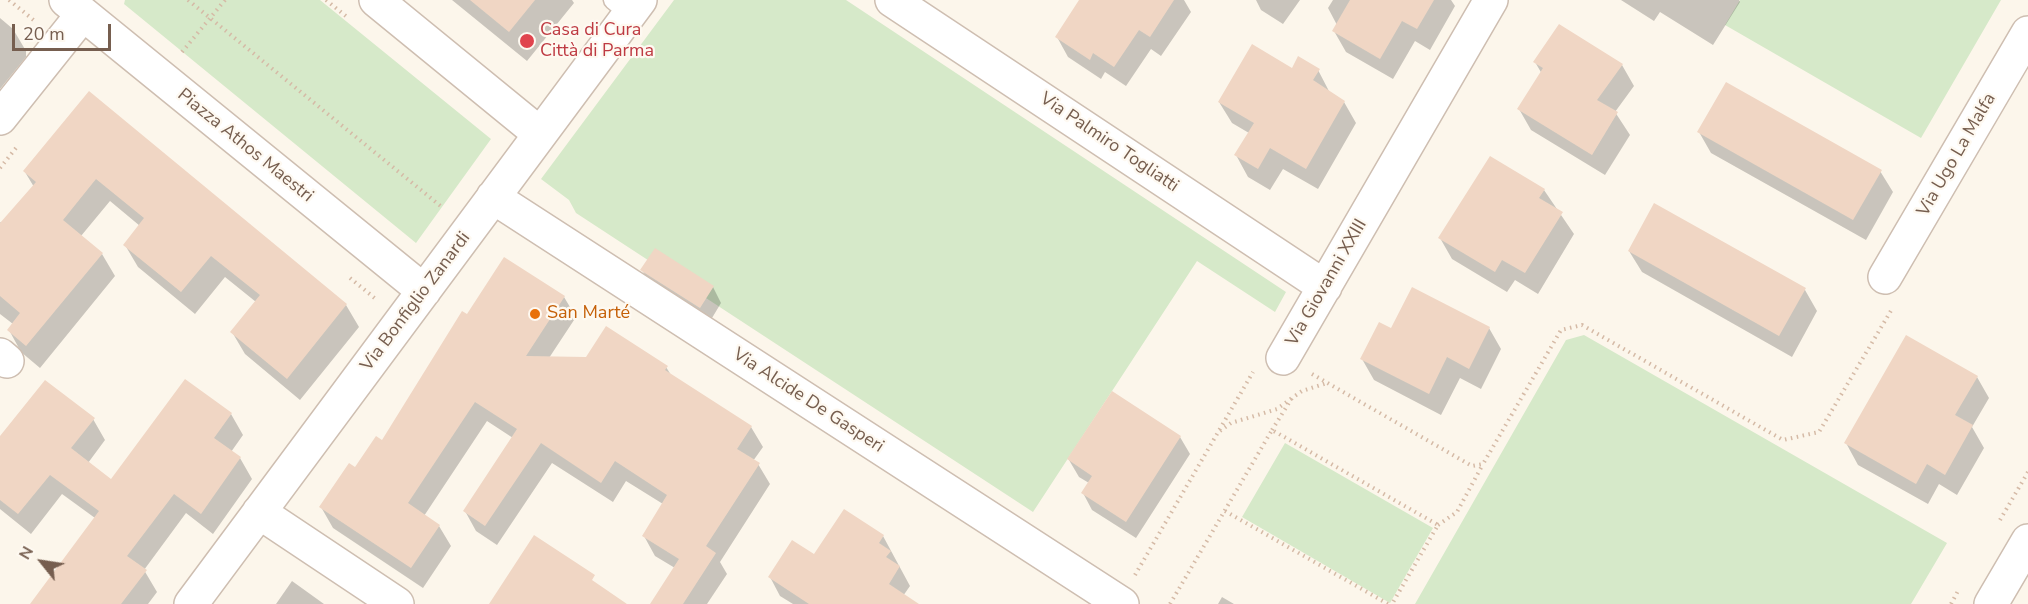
<!DOCTYPE html>
<meta charset="utf-8">
<style>
body{margin:0}
#map{position:relative;width:2028px;height:604px;overflow:hidden;background:#fcf6eb;font-family:"Nunito Sans",sans-serif}
canvas{display:block}
.north{position:absolute;left:12px;top:532px;width:60px;height:60px;-webkit-text-stroke:4px #fef9f1;paint-order:stroke;rotate:300deg;font-size:16px;font-weight:700;line-height:24px;text-align:center;color:#765e4f}
.north::after{content:'';display:block;margin:auto;width:21px;height:27px;background:#765e4f;clip-path:polygon(50% 0,100% 100%,50% 72%,0 100%)}
.scale{position:absolute;left:12px;top:24px;width:99px;height:27px;box-sizing:border-box;border:3px solid #765e4f;border-top:0;padding-left:8px;font-size:18px;line-height:21px;white-space:nowrap;color:#765e4f;-webkit-text-stroke:4px #fef9f1;paint-order:stroke}
</style>
<div id="map">
<canvas width="2028" height="604"></canvas>
<div class="north">N</div>
<div class="scale">20 m</div>
</div>
<script>
const ctx = document.querySelector('canvas').getContext('2d');
ctx.lineJoin = 'round';
function paint(path, color) { ctx.fillStyle = color; ctx.fill(path, 'evenodd'); }
const shape = rows => new Path2D(rows.map(r => 'M' + r).join(''));
function stroke(path, color, width, dash) { ctx.strokeStyle = color; ctx.lineWidth = width; ctx.lineCap = dash ? 'butt' : 'round'; ctx.setLineDash(dash || []); ctx.stroke(path); }
function drawText(font, color, halo, rows, align = 'center') {
  ctx.font = font + ' "Nunito Sans",sans-serif'; ctx.lineWidth = 4.5; ctx.setLineDash([]); ctx.textBaseline = 'middle'; ctx.strokeStyle = halo; ctx.fillStyle = color; for (const [text, x, y, turn = 0] of rows) {
    ctx.save(); ctx.translate(x, y); ctx.rotate((+turn || 0) * Math.PI / 180); ctx.textAlign = isNaN(turn) ? turn : align; if (halo) ctx.strokeText(text, 0, 0); ctx.fillText(text, 0, 0); ctx.restore();
  }
}
paint(shape([
 [125,0,320,0,491,139,416,243,124,4],
 [674,0,846,0,1286,292,1275,312,1197,261,1033,512,576,213,569,200,541,179],
 [1740,0,2001,0,1921,138,1725,25],
 [1584,335,1947,543,1911,604,1415,604,1566,340],
 [1285,443,1433,528,1390,603,1242,517]
]), '#d6e9c9');
paint(shape([
 [452,0,572,0,574,3,527,61],
 [1081,0,1184,0,1191,12,1161,56,1151,49,1126,86,1105,72,1101,79,1068,57,1057,37],
 [1256,0,1300,0,1283,24,1261,10],
 [1333,0,1451,0,1455,6,1430,50,1415,41,1393,79,1346,52,1334,31,1337,25,1328,8],
 [1621,0,1739,0,1740,2,1713,45,1660,12,1654,21],
 [0,18,13,29,26,51,26,57,0,89],
 [1535,62,1622,65,1634,86,1615,112,1630,135,1605,175,1531,130,1519,109,1542,74],
 [1292,70,1318,70,1330,93,1344,102,1356,123,1318,189,1283,169,1270,190,1248,177,1236,155,1249,133,1232,123,1219,102],
 [89,93,346,305,359,327,300,400,245,354,232,332,256,302,225,277,195,314,138,267,125,245,140,226,110,201,81,236,102,254,115,276,40,368,21,352,9,330,13,324,0,314,0,222,2,223,34,187,25,172],
 [1699,132,1880,171,1893,192,1866,240,1711,153],
 [1544,190,1574,234,1538,294,1515,280,1507,292,1452,259,1440,238],
 [1629,251,1805,290,1817,311,1792,357,1642,272],
 [642,270,713,287,721,303,709,323,651,285],
 [564,297,576,317,549,358,666,367,671,375,751,427,763,447,753,461,758,464,770,484,720,562,727,574,707,604,652,604,675,568,655,556,644,536,663,504,626,481,613,502,552,463,497,545,476,531,465,511,513,438,487,421,424,516,439,526,451,546,423,588,333,528,321,507,383,442,467,316],
 [1489,328,1501,349,1481,389,1460,378,1441,415,1374,380,1362,359,1392,330],
 [1977,377,1989,398,1972,427,1984,448,1957,495,1939,484,1928,504,1858,465,1846,443],
 [186,381,231,414,243,435,231,452,240,458,252,479,213,534,186,513,144,570,157,592,148,604,32,604,95,518,62,494,31,534,0,509,0,439,93,419,105,440,88,463,112,481],
 [1180,437,1190,454,1136,538,1092,510,1083,493,1089,483,1079,477,1069,460],
 [883,536,910,586,903,596,916,604,793,604,780,596,770,577,815,556],
 [292,581,324,604,276,604],
 [1222,597,1234,604,1218,604]
]), '#0003');
paint(shape([
 [470,0,535,0,509,32],
 [1079,0,1174,0,1150,37,1139,30,1114,67,1093,53,1090,60,1055,37],
 [1350,0,1434,0,1417,29,1402,21,1380,59,1332,31],
 [1559,24,1623,64,1597,100,1618,112,1592,155,1517,109,1543,68,1533,62],
 [1252,44,1292,68,1298,56,1320,69,1313,80,1345,101,1306,169,1270,148,1258,169,1234,155,1254,123,1218,102],
 [1726,82,1882,170,1853,220,1697,132],
 [89,91,347,304,287,379,230,332,260,295,211,256,181,292,123,245,144,218,96,179,63,220,103,253,26,346,7,330,20,313,0,296,0,223,36,182,23,171],
 [1490,156,1545,189,1539,198,1563,212,1525,273,1502,260,1495,272,1438,238],
 [1654,203,1806,288,1779,336,1628,251],
 [655,248,714,286,700,308,640,270],
 [504,257,565,296,526,356,586,357,606,326,668,366,665,370,752,426,737,449,760,463,706,546,716,553,683,604,650,604,679,559,642,536,667,495,615,461,601,483,541,443,485,526,463,511,517,429,475,402,408,503,440,525,411,568,319,507,349,463,355,467,376,436,382,440,462,311,467,314],
 [1412,287,1490,327,1469,369,1447,357,1429,394,1360,359,1379,322,1391,328],
 [1906,335,1978,376,1955,415,1973,425,1945,475,1927,464,1916,484,1844,443],
 [185,379,232,413,214,438,241,457,201,514,174,494,127,556,147,570,121,604,30,604,99,511,50,475,18,514,0,500,0,436,45,380,95,418,71,448,111,479],
 [1112,391,1181,436,1126,522,1081,493,1092,476,1067,459],
 [844,509,884,535,879,543,891,551,886,557,900,566,889,584,919,604,809,604,768,577,792,540,814,554],
 [534,535,595,575,592,580,627,604,489,604]
]), '#f0d6c4');
const lane = shape([
 [613,0,630,14]
]);
const street = shape([
 [66,0,424,291],
 [376,0,540,134],
 [892,0,1325,287],
 [0,118,83,14],
 [493,197,1122,604],
 [1885,277,2028,33],
 [0,355,7,361],
 [1283,358,1491,0],
 [259,512,397,604],
 [191,604,640,0],
 [1991,604,2028,541]
]);
stroke(lane, '#cebeb1', 21);
stroke(street, '#cebeb1', 36);
stroke(shape([
 [9,0,36,22],
 [188,0,443,208],
 [326,0,347,17],
 [182,52,225,0],
 [0,168,16,148],
 [350,278,377,300],
 [1312,374,1472,466,1483,464,1561,330,1582,325,1783,440,1819,432,1892,309],
 [1272,430,1292,398,1302,391,1327,383],
 [1220,431,1231,423,1277,409,1292,398],
 [1225,511,1388,604],
 [2000,520,2028,472],
 [1438,525,1457,512,1483,464],
 [1135,575,1253,372],
 [1170,604,1272,430,1438,525,1392,604],
 [1951,604,1959,589]
]), '#d5baa6', 4, [1.5, 4.5]);
stroke(lane, '#fff', 18);
stroke(street, '#fff', 33);
for (const [x, y, r, color] of [
 [527,41,8,"#e0444e"],
 [535,314,6,"#e8710a"]
]) { const dot = new Path2D(); dot.arc(x, y, r, 0, 2 * Math.PI); ctx.fillStyle = color; ctx.fill(dot); stroke(dot, '#fef9f1', 2); }
drawText('18px', '#be3a42', '#fef9f1', [
 ["Casa di Cura",540,31],
 ["Città di Parma",540,52]
], 'left');
drawText('18px', '#765e4f', '#fef9f1', [
 ["Via Palmiro Togliatti",1109,143,34],
 ["Piazza Athos Maestri",245,146,39],
 ["Via Ugo La Malfa",1957,155,-60],
 ["Via Giovanni XXIII",1327,283,-60],
 ["Via Bonfiglio Zanardi",416,302,-53],
 ["Via Alcide De Gasperi",808,401,33]
]);
drawText('18px', '#c56008', '#fef9f1', [
 ["San Marté",547,314]
], 'left');
</script>
